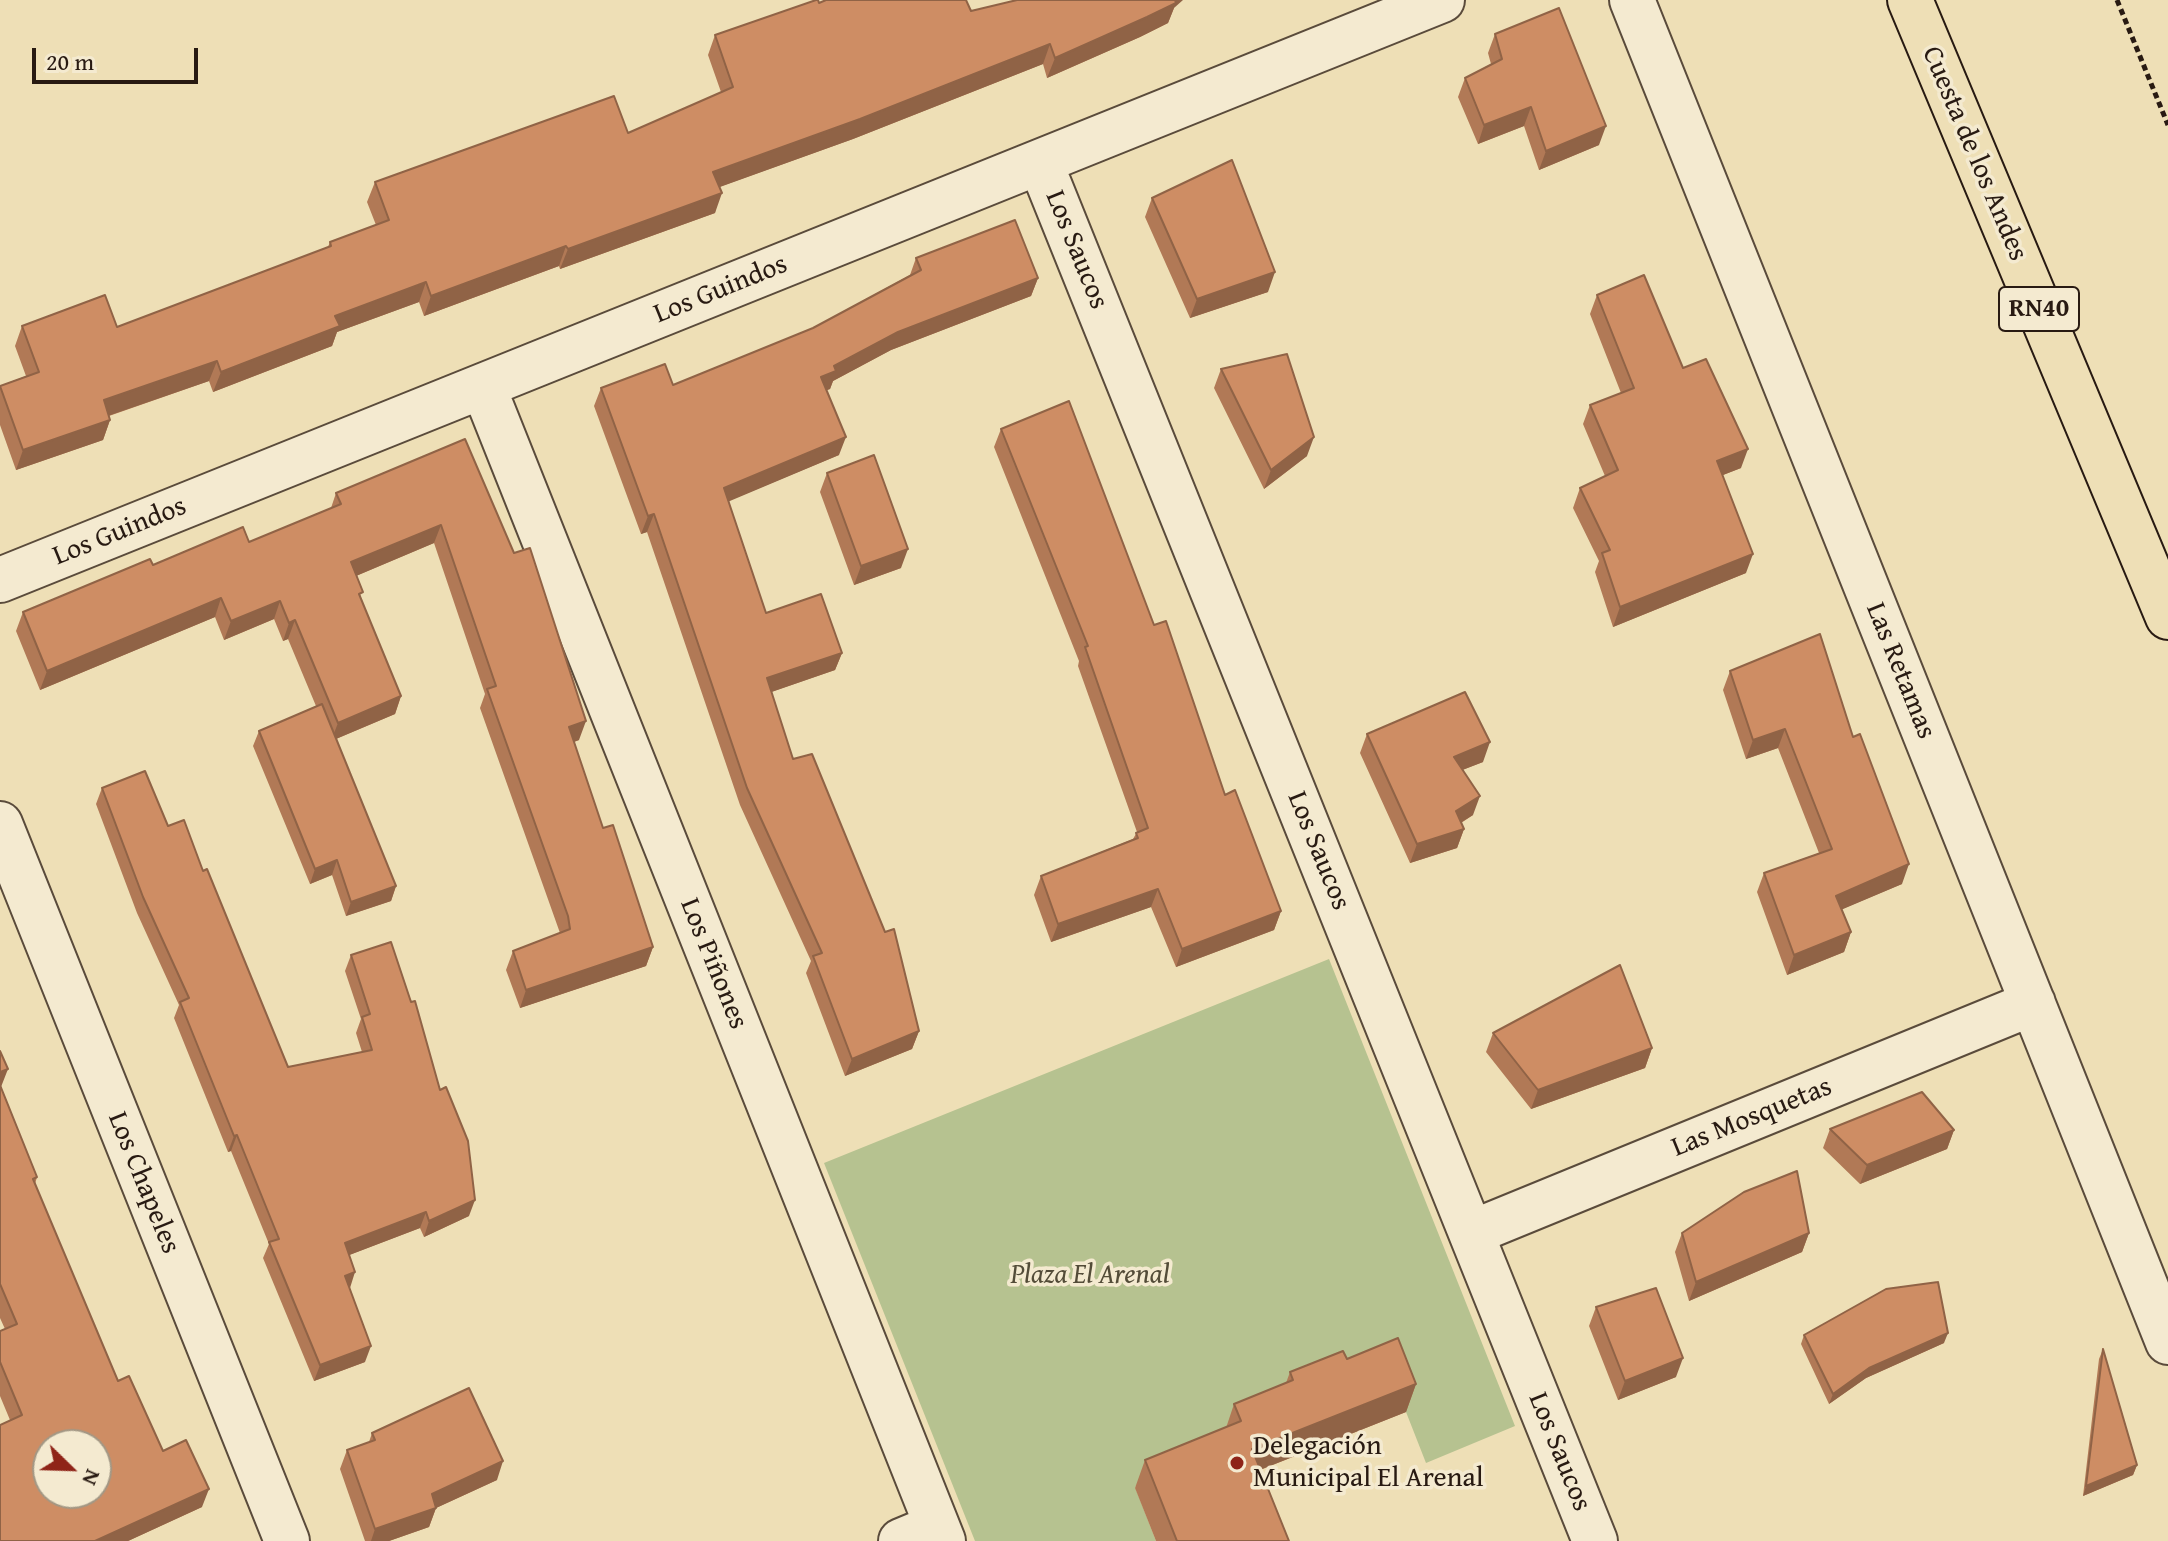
<!DOCTYPE html>
<meta charset="utf-8">
<style>
body{margin:0}
#map{position:relative;width:2168px;height:1541px;overflow:hidden;background:#eedfb6;font-family:"Gentium Book Plus",serif}
canvas{display:block}
.north{position:absolute;left:32px;top:1429px;width:80px;height:80px;box-sizing:border-box;background:#f4ead0;border:2px solid #a29784;border-radius:50%;rotate:113deg;font-size:22px;font-weight:700;line-height:32px;text-align:center;color:#281a12}
.north::after{content:'';display:block;margin:auto;width:28px;height:36px;background:#8f2418;clip-path:polygon(50% 0,100% 100%,50% 72%,0 100%)}
.scale{position:absolute;left:32px;top:48px;width:166px;height:36px;box-sizing:border-box;border:4px solid #281a12;border-top:0;padding-left:10px;font-size:24px;line-height:28px;white-space:nowrap;color:#281a12;-webkit-text-stroke:6px #f4ead0;paint-order:stroke}
</style>
<div id="map">
<canvas width="2168" height="1541"></canvas>
<div class="north">N</div>
<div class="scale">20 m</div>
</div>
<script>
const ctx = document.querySelector('canvas').getContext('2d');
ctx.lineJoin = 'round';
function paint(path, color) { ctx.fillStyle = color; ctx.fill(path, 'evenodd'); }
const shape = rows => new Path2D(rows.map(r => 'M' + r).join(''));
function stroke(path, color, width, dash) { ctx.strokeStyle = color; ctx.lineWidth = width; ctx.lineCap = dash ? 'butt' : 'round'; ctx.setLineDash(dash || []); ctx.stroke(path); }
function drawText(font, color, halo, rows, align = 'center') {
  ctx.font = font + ' "Gentium Book Plus",serif'; ctx.lineWidth = 7; ctx.setLineDash([]); ctx.textBaseline = 'middle'; ctx.strokeStyle = halo; ctx.fillStyle = color; for (const [text, x, y, turn = 0] of rows) {
    ctx.save(); ctx.translate(x, y); ctx.rotate((+turn || 0) * Math.PI / 180); ctx.textAlign = isNaN(turn) ? turn : align; if (halo) ctx.strokeText(text, 0, 0); ctx.fillText(text, 0, 0); ctx.restore();
  }
}
paint(shape([
 [1329,959,1515,1426,1426,1463,1388,1366,1135,1487,1156,1541,975,1541,824,1163]
]), '#b6c290');
const minor = shape([
 [1632,0,2168,1342],
 [1040,162,1595,1541],
 [483,386,943,1541],
 [0,580,1442,0],
 [0,824,287,1541],
 [1471,1233,2033,1003],
 [901,1541,937,1526]
]);
const primary = shape([
 [1910,0,2168,617]
]);
stroke(minor, '#5a4b3b', 48);
stroke(primary, '#281a12', 48);
stroke(shape([
 [2117,0,2168,125]
]), '#281a12', 5, [6, 4]);
stroke(minor, '#f4ead0', 44);
stroke(primary, '#eedfb6', 44);
paint(shape([
 [819,3,971,11,1174,8,1168,23,1140,37,1047,78,1043,64,853,139,719,187,715,213,560,269,559,266,424,316,419,302,337,332,332,346,213,392,209,381,109,416,110,420,103,440,16,470,0,425,0,386,26,376,15,346,22,326,117,327,328,247,330,242,376,225,367,202,375,182,628,133,721,92,708,55,715,35],
 [1495,34,1599,145,1539,170,1524,126,1478,144,1458,97,1465,78,1491,64,1488,53],
 [1152,198,1268,292,1190,318,1145,217],
 [916,258,1038,278,1031,296,891,350,833,381,830,389,826,390,839,455,728,501,766,613,842,653,835,670,771,692,793,759,919,1031,912,1049,845,1076,806,973,811,961,740,805,647,532,641,534,594,406,601,388,673,385,813,328,910,275],
 [1597,295,1683,368,1741,468,1723,475,1746,573,1613,627,1595,572,1599,561,1573,508,1580,488,1605,476,1583,424,1590,405,1621,393,1590,314],
 [1221,369,1307,456,1264,489,1214,388],
 [1001,429,1154,625,1225,795,1281,911,1274,930,1176,967,1151,907,1051,942,1034,895,1041,876,1133,839,1137,832,1078,666,1079,661,994,447],
 [465,439,579,740,574,742,603,828,653,947,646,966,520,1008,506,970,513,951,560,933,480,708,485,694,434,543,356,576,361,598,401,696,395,714,336,739,396,886,391,901,346,916,332,875,310,884,253,746,259,731,316,706,288,639,283,641,274,619,224,640,215,617,40,690,16,631,23,612,153,565,249,542,331,508,336,493],
 [827,473,901,568,854,585,820,492],
 [1730,671,1853,737,1902,884,1842,909,1851,932,1844,952,1787,975,1757,892,1764,873,1819,853,1778,748,1746,759,1723,690],
 [1367,734,1483,762,1462,770,1473,815,1461,823,1464,829,1457,848,1410,863,1360,753],
 [102,788,168,826,203,871,288,1067,362,1052,356,1033,361,1019,345,971,351,955,469,1216,424,1237,420,1228,349,1255,350,1288,365,1362,314,1381,263,1258,269,1244,231,1151,228,1152,174,1018,179,1005,137,913,96,804],
 [1493,1033,1652,1048,1645,1068,1531,1109,1486,1052],
 [0,1051,1,1087,37,1177,35,1184,118,1381,163,1451,202,1507,128,1541,0,1541,10,1420,0,1396,0,1331,5,1329,0,1318],
 [1830,1129,1954,1130,1947,1149,1860,1184,1823,1148],
 [1682,1233,1809,1233,1802,1252,1689,1301,1675,1252],
 [1596,1307,1676,1377,1618,1400,1589,1326],
 [1804,1335,1944,1343,1866,1378,1829,1404,1801,1344],
 [2103,1349,2137,1465,2133,1475,2083,1496,2099,1359],
 [1347,1359,1416,1384,1406,1412,1260,1470,1289,1541,1156,1541,1135,1488,1145,1460,1226,1428,1234,1404,1286,1383,1290,1372],
 [372,1433,497,1480,436,1508,429,1527,389,1541,365,1541,340,1469,347,1450,369,1442]
]), '#b17956');
paint(shape([
 [1172,0,1183,0,1174,8,1168,23,1140,37,1047,78,1055,58],
 [1050,44,1043,64,853,139,706,192,713,172],
 [1531,107,1524,126,1478,144,1484,125],
 [1606,126,1599,145,1539,170,1546,151],
 [722,193,715,213,560,269,568,249],
 [566,246,559,266,424,316,431,296],
 [1275,272,1268,292,1190,318,1197,299],
 [1038,278,1031,296,891,350,833,381,830,389,814,395,821,377,834,366,898,332],
 [426,282,419,302,337,332,332,346,213,392,221,372,335,316],
 [217,361,209,381,96,420,104,400],
 [110,420,103,440,16,470,23,450],
 [846,437,839,455,718,506,724,488],
 [1314,437,1307,456,1264,489,1271,470],
 [1748,449,1741,468,1710,480,1717,461],
 [654,514,647,532,641,534,648,516],
 [441,525,434,543,344,581,351,562],
 [908,549,901,568,854,585,861,566],
 [1753,554,1746,573,1613,627,1620,607],
 [221,598,215,617,40,690,47,671],
 [280,601,274,619,224,640,231,621],
 [295,620,288,639,283,641,289,623],
 [842,653,835,670,760,696,767,678],
 [401,696,395,714,331,741,338,723],
 [586,721,579,740,562,746,569,727],
 [1785,729,1778,748,1746,759,1753,740],
 [1490,742,1483,762,1447,776,1454,757],
 [1480,796,1473,815,1449,830,1456,811],
 [1464,829,1457,848,1410,863,1417,844],
 [337,860,332,875,310,884,315,869],
 [1909,864,1902,884,1829,915,1836,896],
 [396,886,391,901,346,916,351,902],
 [1158,889,1151,907,1051,942,1058,924],
 [1281,911,1274,930,1176,967,1182,949],
 [1851,932,1844,952,1787,975,1794,955],
 [653,947,646,966,520,1008,526,990],
 [919,1031,912,1049,845,1076,852,1059],
 [1652,1048,1645,1068,1531,1109,1538,1090],
 [8,1069,1,1087,0,1087,0,1072],
 [1954,1130,1947,1149,1860,1184,1867,1165],
 [237,1135,231,1151,228,1152,234,1136],
 [475,1200,469,1216,424,1237,429,1221],
 [426,1212,420,1228,339,1259,345,1243],
 [1809,1233,1802,1252,1689,1301,1696,1282],
 [355,1272,350,1288,345,1276],
 [1948,1333,1944,1343,1866,1378,1829,1404,1833,1394,1869,1368],
 [371,1346,365,1362,314,1381,320,1365],
 [1683,1358,1676,1377,1618,1400,1625,1381],
 [1416,1384,1406,1412,1242,1477,1252,1449],
 [503,1461,497,1480,436,1508,429,1527,389,1541,371,1541,375,1529,432,1494],
 [2137,1465,2133,1475,2083,1496,2086,1486],
 [209,1489,202,1507,128,1541,95,1541]
]), '#906346');
const building = shape([
 [816,0,818,0,819,3,826,0,966,0,971,11,1017,0,1175,0,1176,3,1147,17,1055,58,1050,44,860,119,713,172,722,193,568,249,566,246,431,296,426,282,335,316,340,326,221,372,217,361,104,400,110,420,23,450,0,386,39,372,22,326,105,295,117,327,331,246,330,242,389,220,375,182,614,96,628,133,733,87,715,35,816,0],
 [1559,8,1606,126,1546,151,1531,107,1484,125,1465,78,1502,59,1495,34,1559,8],
 [1232,160,1275,272,1197,299,1152,198,1232,160],
 [1015,220,1038,278,898,332,834,366,836,371,821,377,846,437,724,488,766,613,821,594,842,653,767,678,793,759,812,754,885,932,894,929,919,1031,852,1059,813,956,822,953,747,788,654,514,648,516,601,388,665,364,673,385,813,328,921,270,916,258,1015,220],
 [1644,275,1683,368,1706,359,1748,449,1717,461,1753,554,1620,607,1602,553,1610,550,1580,488,1618,470,1590,405,1634,388,1597,295,1644,275],
 [1287,354,1314,437,1271,470,1221,369,1287,354],
 [1069,401,1154,625,1166,621,1225,795,1235,790,1281,911,1182,949,1158,889,1058,924,1041,876,1138,838,1136,833,1148,828,1085,647,1088,646,1001,429,1069,401],
 [465,439,514,553,530,548,586,721,569,727,603,828,613,825,653,947,526,990,513,951,570,929,568,916,487,689,496,686,441,525,351,562,363,592,359,594,401,696,338,723,295,620,289,623,280,601,231,621,221,598,47,671,23,612,150,559,153,565,243,527,249,542,341,504,336,493,465,439],
 [874,455,908,549,861,566,827,473,874,455],
 [1820,634,1853,737,1860,734,1909,864,1836,896,1851,932,1794,955,1764,873,1832,849,1785,729,1753,740,1730,671,1820,634],
 [1465,692,1490,742,1454,757,1480,796,1456,811,1464,829,1417,844,1367,734,1465,692],
 [322,704,396,886,351,902,337,860,315,869,259,731,322,704],
 [145,771,168,826,184,820,203,871,207,869,288,1067,372,1050,362,1017,370,1014,351,955,391,942,411,1002,415,1001,440,1090,446,1087,468,1141,475,1200,429,1221,426,1212,345,1243,355,1272,345,1276,371,1346,320,1365,269,1242,279,1239,237,1135,234,1136,180,1002,189,998,143,897,102,788,145,771],
 [1620,965,1652,1048,1538,1090,1493,1033,1620,965],
 [0,1051,8,1069,0,1072,0,1051],
 [0,1085,37,1177,33,1179,118,1381,129,1376,163,1451,186,1440,209,1489,95,1541,0,1541,0,1425,22,1415,0,1362,0,1331,17,1324,0,1284,0,1085],
 [48,1445,96,1445,96,1493,48,1493,48,1445],
 [1922,1092,1954,1130,1867,1165,1830,1129,1922,1092],
 [1797,1171,1809,1233,1696,1282,1682,1233,1744,1192,1797,1171],
 [1938,1282,1948,1333,1869,1368,1833,1394,1804,1335,1886,1289,1938,1282],
 [1656,1288,1683,1358,1625,1381,1596,1307,1656,1288],
 [1398,1338,1416,1384,1252,1449,1289,1541,1177,1541,1145,1460,1241,1421,1234,1404,1293,1380,1290,1372,1343,1351,1347,1359,1398,1338],
 [2103,1349,2137,1465,2086,1486,2103,1349],
 [469,1388,503,1461,432,1494,436,1508,375,1529,347,1450,375,1440,372,1433,469,1388]
]);
paint(building, '#ce8d64');
stroke(building, '#906346', 2);
for (const [x, y, r, color] of [
 [1237,1463,8,"#8f2418"]
]) { const dot = new Path2D(); dot.arc(x, y, r, 0, 2 * Math.PI); ctx.fillStyle = color; ctx.fill(dot); stroke(dot, '#f4ead0', 3); }
for (const [x, y, w] of [
 [2039,309,80]
]) { const box = new Path2D(); box.roundRect(x - w / 2, y - 22, w, 44, 6); ctx.fillStyle = '#f4ead0'; ctx.fill(box); stroke(box, '#281a12', 2); }
drawText('bold 26px', '#281a12', null, [
 ["RN40",2039,309]
]);
drawText('28px', '#281a12', '#f4ead0', [
 ["Cuesta de los Andes",1974,154,67],
 ["Los Saucos",1076,250,68],
 ["Los Guindos",721,290,-22],
 ["Los Guindos",120,532,-22],
 ["Las Retamas",1900,671,68],
 ["Los Saucos",1318,851,68],
 ["Los Piñones",713,964,68],
 ["Las Mosquetas",1752,1118,-22],
 ["Los Chapeles",143,1183,68],
 ["Los Saucos",1559,1452,68]
]);
drawText('italic 28px', '#534c38', '#f4ead0', [
 ["Plaza El Arenal",1090,1276]
]);
drawText('28px', '#281a12', '#f4ead0', [
 ["Delegación",1253,1447],
 ["Municipal El Arenal",1253,1479]
], 'left');
</script>
